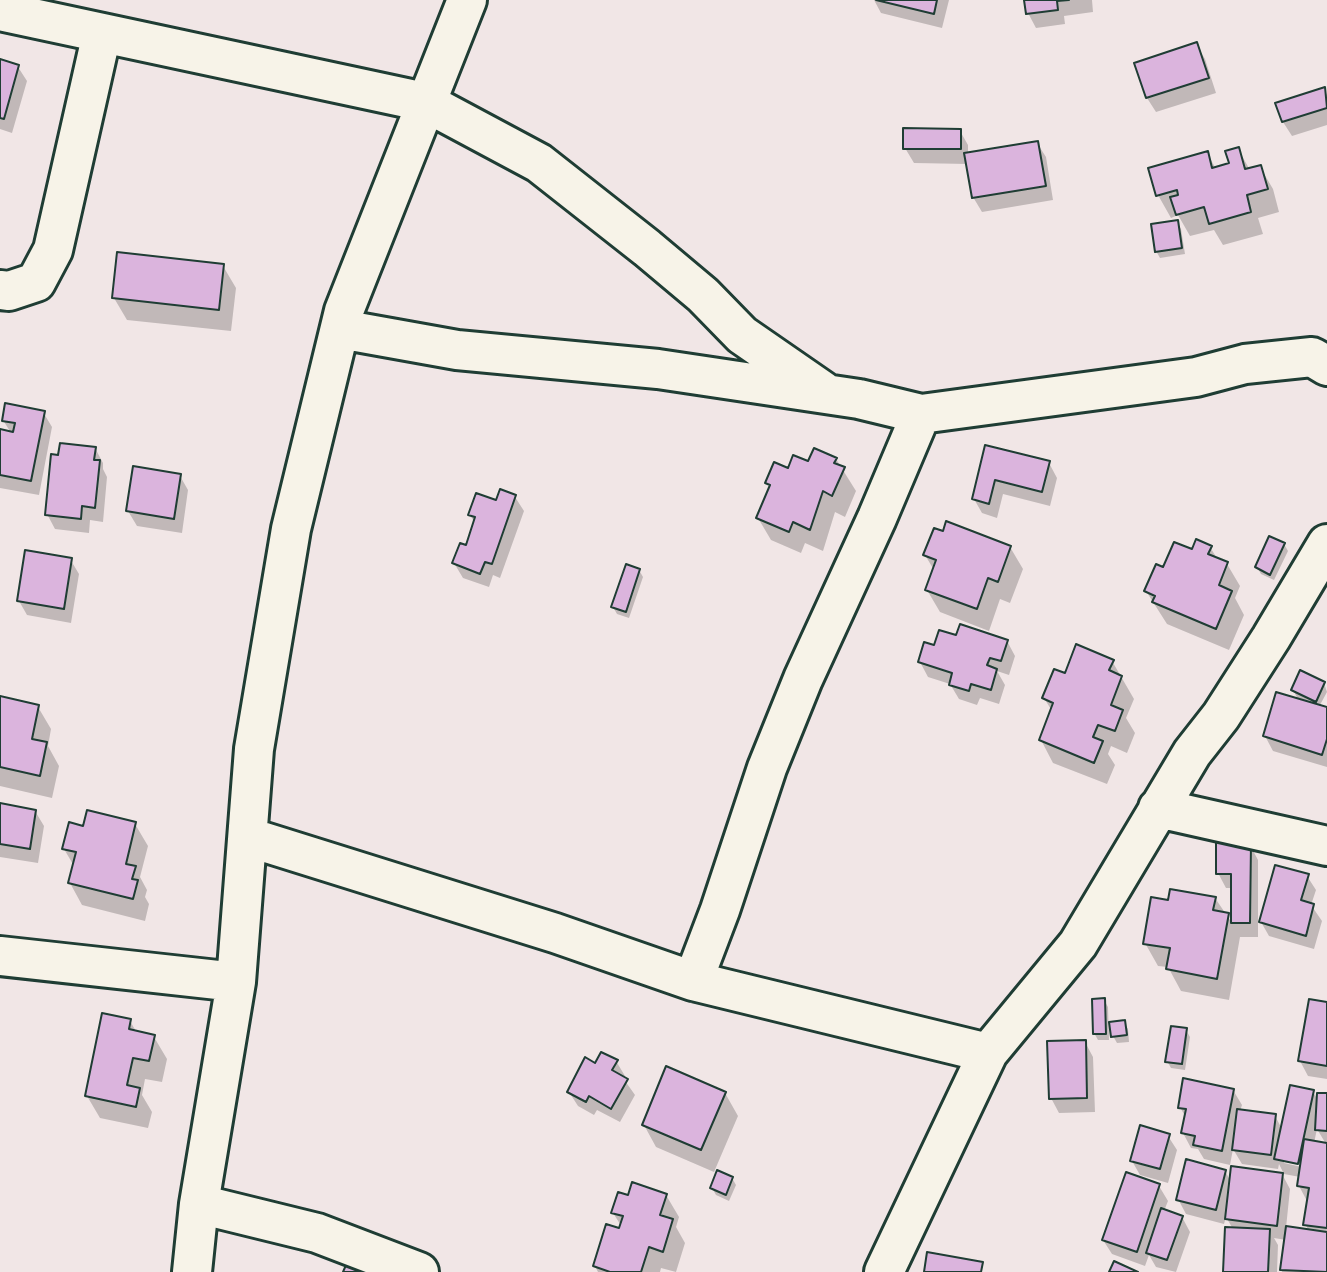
<!DOCTYPE html>
<style>
body{margin:0}
canvas{display:block;background:#f1e6e6}
</style>
<canvas width="1327" height="1272"></canvas>
<script>
const ctx = document.querySelector('canvas').getContext('2d');
ctx.lineJoin = 'round';
function paint(path, color) { ctx.fillStyle = color; ctx.fill(path, 'evenodd'); }
const shape = rows => new Path2D(rows.map(r => 'M' + r).join(''));
function stroke(path, color, width, dash) { ctx.strokeStyle = color; ctx.lineWidth = width; ctx.lineCap = dash ? 'butt' : 'round'; ctx.setLineDash(dash || []); ctx.stroke(path); }
paint(shape([
 [874,0,949,0,942,28,881,13],
 [1026,0,1092,0,1093,12,1064,16,1065,24,1036,28,1028,13],
 [1196,44,1205,59,1216,93,1156,112,1147,98],
 [0,61,18,67,27,81,12,133,0,129],
 [1324,89,1327,95,1327,125,1292,136,1283,122,1278,104],
 [960,131,968,145,968,154,1037,143,1046,157,1053,200,982,212,973,197,968,164,914,163,905,148],
 [1238,149,1250,170,1260,167,1273,189,1279,212,1258,218,1263,234,1223,245,1214,230,1190,236,1178,215,1171,218,1158,195,1150,169,1207,153,1216,169,1231,164],
 [1177,222,1181,229,1185,254,1160,258,1156,251],
 [223,266,236,288,231,331,127,320,114,298],
 [43,412,52,427,39,495,0,488,0,431,11,433,3,420],
 [987,447,1049,463,1057,478,1050,506,1003,494,997,518,982,513,974,499],
 [95,448,103,463,103,469,107,477,103,522,90,520,89,533,55,529,47,514,59,457],
 [836,459,856,491,845,517,835,512,823,551,805,543,801,553,771,540,758,518,770,488,767,483,789,470],
 [180,476,188,490,182,533,137,526,128,511],
 [515,497,524,511,500,578,493,575,489,587,463,578,454,563,467,547,475,523,470,515,497,502],
 [1284,544,1288,551,1274,580,1261,574,1257,567],
 [1010,547,1023,569,1010,603,1000,599,989,631,940,612,927,590,934,570,925,555],
 [1210,547,1218,560,1227,564,1240,586,1235,598,1244,615,1229,650,1167,624,1146,591,1164,569,1193,551],
 [70,559,79,574,71,623,27,615,19,601],
 [639,570,643,577,629,618,617,614,613,607],
 [957,638,1007,641,1015,656,1009,675,997,671,1005,685,999,704,980,698,977,705,959,699,950,684,928,677,920,662,935,647],
 [1112,661,1134,699,1126,718,1135,733,1127,753,1111,746,1108,754,1115,765,1107,784,1053,763,1041,740,1052,711,1044,698,1065,675],
 [1324,683,1327,692,1320,705,1327,709,1327,767,1273,751,1265,736,1299,701,1293,690],
 [0,698,38,707,51,729,48,746,59,766,52,798,0,786],
 [0,805,35,811,44,826,38,863,0,857],
 [135,824,148,846,140,877,147,890,145,897,149,904,145,921,82,905,70,883,74,866,64,849,85,828],
 [1250,845,1258,860,1258,937,1240,937,1229,1000,1181,991,1168,967,1158,966,1145,943,1170,902,1215,898,1232,923,1233,888,1226,888,1218,873],
 [1307,876,1316,890,1311,905,1322,921,1314,949,1269,936,1261,922],
 [1104,1000,1108,1007,1109,1040,1098,1040,1094,1033],
 [1327,1004,1327,1079,1308,1076,1300,1061],
 [130,1021,137,1033,154,1037,167,1059,162,1082,145,1079,142,1095,152,1112,148,1128,100,1118,87,1096],
 [1124,1022,1128,1029,1129,1042,1117,1043,1113,1036],
 [1186,1030,1190,1037,1185,1070,1171,1068,1167,1061],
 [1085,1042,1093,1057,1095,1112,1059,1113,1051,1098],
 [616,1061,625,1076,623,1078,635,1095,620,1122,597,1110,594,1115,578,1106,569,1092,596,1065],
 [1233,1090,1242,1105,1240,1111,1275,1116,1282,1129,1313,1092,1318,1100,1327,1095,1327,1272,1282,1272,1286,1240,1274,1238,1278,1245,1277,1272,1225,1272,1233,1229,1226,1217,1224,1224,1186,1214,1178,1199,1225,1171,1231,1182,1282,1174,1290,1189,1286,1228,1309,1231,1305,1224,1307,1201,1299,1186,1300,1177,1284,1174,1279,1164,1278,1169,1242,1164,1233,1149,1230,1165,1204,1159,1198,1149,1191,1148,1183,1133,1186,1118,1180,1107],
 [1317,1129,1326,1144,1314,1143],
 [1284,1160,1307,1164,1306,1168,1284,1163],
 [725,1093,738,1116,714,1172,656,1147,644,1125],
 [1168,1136,1177,1150,1168,1183,1140,1175,1132,1161],
 [732,1178,736,1185,729,1201,716,1195,712,1188],
 [1159,1186,1168,1201,1164,1211,1182,1217,1190,1232,1176,1272,1156,1267,1149,1255,1145,1266,1112,1254,1103,1240],
 [666,1195,679,1217,676,1227,685,1243,676,1272,661,1268,660,1272,598,1272,595,1266,622,1227,613,1213,629,1197]
]), '#0003');
const building = shape([
 [876,0,937,0,934,14,876,0],
 [1024,0,1069,0,1057,1,1058,10,1026,14,1024,0],
 [1197,42,1209,78,1146,98,1134,63,1197,42],
 [0,59,19,65,4,119,0,118,0,59],
 [1325,87,1327,108,1282,122,1275,103,1325,87],
 [903,128,961,129,961,149,903,149,903,128],
 [1038,141,1046,186,972,198,964,153,1038,141],
 [1239,147,1245,169,1261,165,1268,189,1247,195,1251,212,1209,224,1204,207,1176,215,1170,197,1178,195,1177,190,1156,196,1148,168,1208,151,1212,168,1229,163,1225,151,1239,147],
 [1178,220,1182,248,1155,252,1151,224,1178,220],
 [117,252,224,264,219,310,112,298,117,252],
 [5,403,45,411,31,481,0,475,0,429,13,432,15,423,2,421,5,403],
 [60,443,96,447,94,460,100,460,95,508,82,506,81,519,45,515,51,454,58,455,60,443],
 [985,445,1050,461,1042,492,995,480,989,504,972,499,985,445],
 [814,448,837,458,834,463,845,467,832,496,823,491,810,530,793,522,789,532,756,518,770,485,765,483,774,462,788,468,793,455,808,461,814,448],
 [133,466,181,474,174,519,126,511,133,466],
 [500,489,516,495,492,564,485,562,480,574,452,563,460,543,466,545,475,517,468,515,476,493,496,500,500,489],
 [946,521,1011,546,998,582,988,578,977,609,925,590,936,560,923,555,934,528,943,531,946,521],
 [1269,536,1285,543,1270,575,1255,567,1269,536],
 [1196,539,1212,546,1208,554,1228,562,1219,585,1232,591,1216,629,1152,602,1155,596,1144,591,1156,564,1163,567,1174,542,1192,549,1196,539],
 [25,550,72,558,64,609,17,601,25,550],
 [626,564,640,569,626,612,611,607,626,564],
 [960,624,1008,640,1001,661,990,658,987,665,997,669,991,690,971,684,969,691,949,685,952,673,918,662,924,642,934,645,939,630,956,635,960,624],
 [1076,644,1114,660,1109,670,1122,676,1111,705,1123,710,1115,731,1098,725,1093,737,1103,741,1094,763,1039,740,1053,703,1042,698,1054,669,1065,673,1076,644],
 [1300,670,1325,682,1316,702,1291,690,1300,670],
 [1276,692,1327,707,1327,739,1322,755,1263,736,1276,692],
 [0,696,39,705,32,739,47,742,40,776,0,767,0,696],
 [0,803,36,810,30,849,0,844,0,803],
 [87,810,136,822,126,864,136,866,132,879,138,880,133,899,68,883,76,852,62,849,69,822,83,826,87,810],
 [1216,842,1251,843,1250,923,1231,923,1231,874,1216,874,1216,842],
 [1275,865,1309,874,1301,900,1314,904,1306,936,1259,922,1275,865],
 [1170,889,1216,897,1213,910,1229,913,1217,979,1166,969,1170,948,1143,944,1151,897,1168,900,1170,889],
 [1105,998,1106,1034,1093,1034,1092,999,1105,998],
 [1309,999,1327,1002,1327,1066,1298,1061,1309,999],
 [102,1013,131,1019,129,1029,155,1035,149,1061,133,1058,127,1085,140,1088,136,1107,85,1096,102,1013],
 [1125,1020,1127,1035,1111,1037,1109,1022,1125,1020],
 [1171,1026,1187,1028,1182,1064,1165,1062,1171,1026],
 [1086,1040,1087,1098,1049,1099,1047,1041,1086,1040],
 [601,1052,618,1060,612,1070,628,1079,611,1109,589,1096,586,1102,567,1092,585,1057,595,1063,601,1052],
 [666,1066,726,1092,701,1150,642,1125,666,1066],
 [1183,1078,1234,1089,1222,1151,1193,1145,1195,1136,1181,1133,1186,1109,1178,1108,1183,1078],
 [1290,1085,1314,1090,1298,1164,1274,1159,1290,1085],
 [1317,1093,1327,1093,1327,1131,1315,1130,1317,1093],
 [1237,1109,1276,1114,1271,1155,1232,1150,1237,1109],
 [1140,1125,1170,1134,1160,1169,1130,1161,1140,1125],
 [1304,1139,1327,1143,1327,1228,1303,1225,1309,1188,1297,1186,1304,1139],
 [1186,1159,1226,1170,1216,1210,1176,1200,1186,1159],
 [1231,1166,1283,1173,1277,1226,1225,1219,1231,1166],
 [717,1170,733,1177,726,1195,710,1188,717,1170],
 [1126,1172,1160,1184,1137,1252,1102,1240,1126,1172],
 [632,1182,667,1194,660,1215,673,1219,663,1252,649,1247,641,1272,610,1272,593,1266,606,1224,619,1228,623,1216,611,1213,618,1192,628,1195,632,1182],
 [1161,1208,1183,1216,1167,1260,1146,1253,1161,1208],
 [1286,1226,1327,1232,1327,1272,1280,1270,1286,1226],
 [1225,1227,1270,1229,1268,1272,1223,1272,1225,1227],
 [927,1252,983,1262,981,1272,924,1272,927,1252],
 [1114,1261,1138,1272,1109,1272,1114,1261],
 [346,1265,367,1272,343,1272,346,1265]
]);
paint(building, '#dbb4dd');
stroke(building, '#1f3d34', 2);
const minor = shape([
 [0,11,425,102,539,163,647,248,703,295,742,335,823,391],
 [0,290,9,291,36,282,53,250,102,33],
 [340,329,457,350,658,369,859,399,921,414,1196,377,1245,364,1312,357,1327,366],
 [921,414,877,518,803,679,767,768,720,910,693,981,988,1053],
 [1158,808,1327,846],
 [248,837,555,933,693,981],
 [0,956,236,982],
 [199,1204,317,1233,419,1272],
 [192,1272,199,1204,236,982,254,749,291,529,344,311,467,0],
 [884,1272,988,1053,1078,944,1192,753,1221,716,1271,638,1327,544]
]);
stroke(minor, '#1f3d34', 44);
stroke(minor, '#f7f3e8', 38);
</script>
